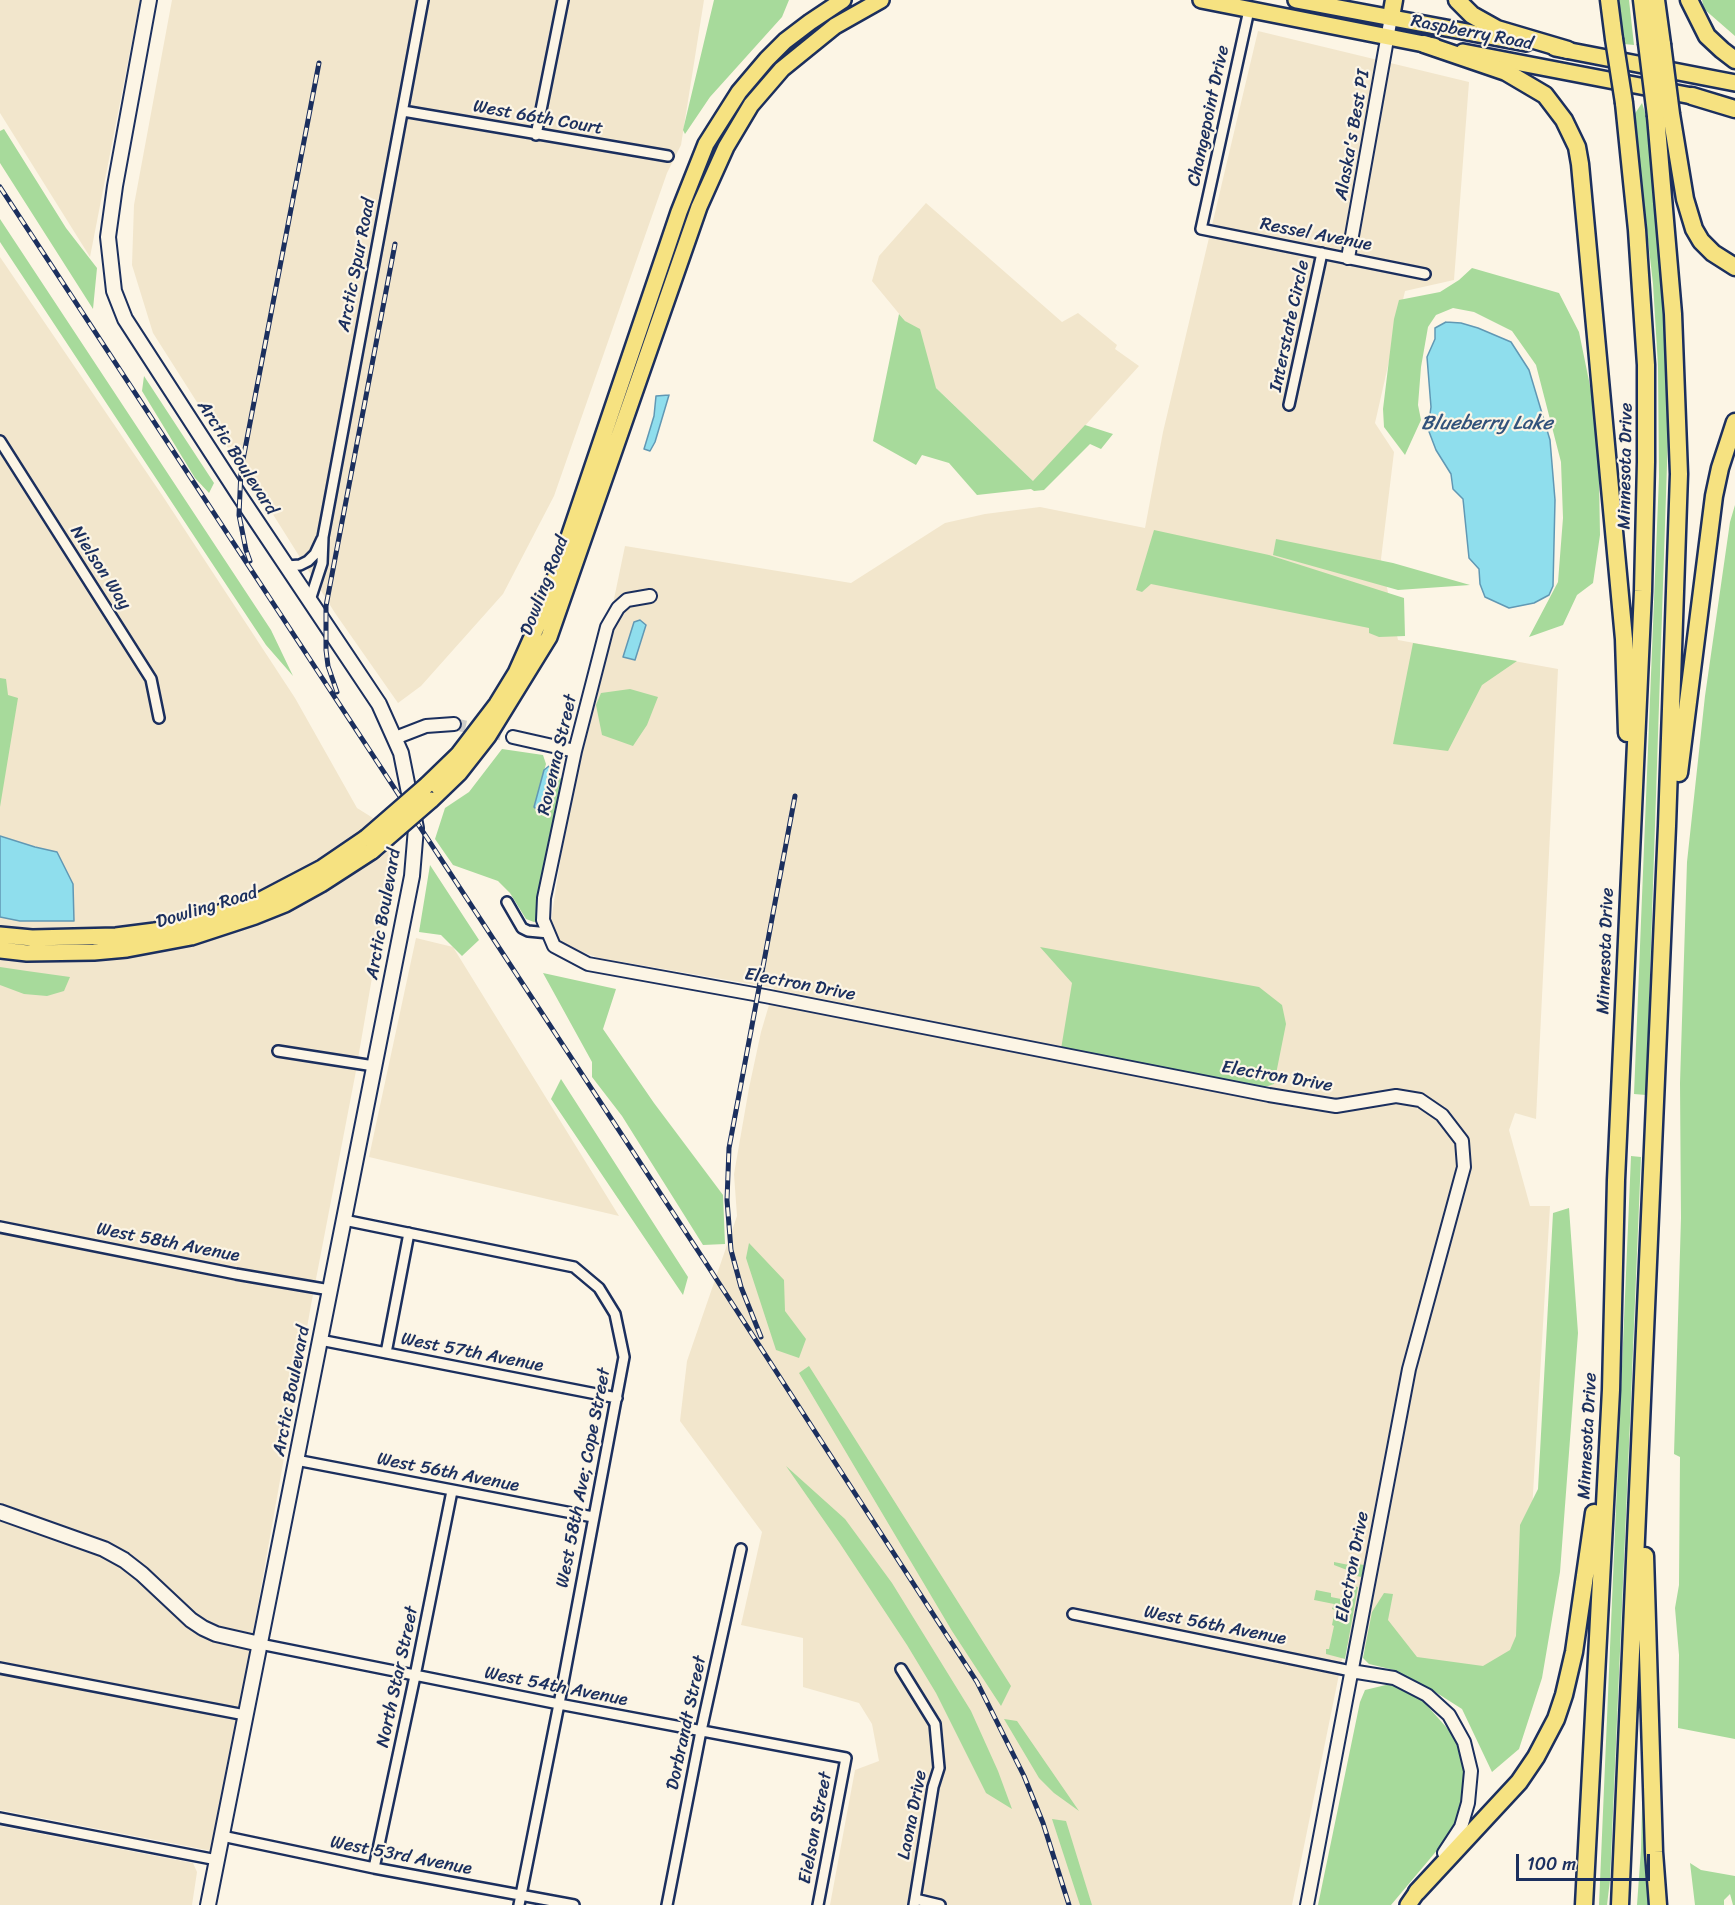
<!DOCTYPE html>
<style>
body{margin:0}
#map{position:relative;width:1735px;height:1905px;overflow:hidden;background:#fcf5e5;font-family:Sriracha,sans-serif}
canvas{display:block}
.scale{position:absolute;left:1516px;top:1854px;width:134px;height:27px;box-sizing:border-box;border:3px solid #1b2f5e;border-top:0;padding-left:8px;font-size:18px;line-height:21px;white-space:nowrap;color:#1b2f5e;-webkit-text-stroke:4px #fcf5e5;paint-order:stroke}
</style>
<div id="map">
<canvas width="1735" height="1905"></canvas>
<div class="scale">100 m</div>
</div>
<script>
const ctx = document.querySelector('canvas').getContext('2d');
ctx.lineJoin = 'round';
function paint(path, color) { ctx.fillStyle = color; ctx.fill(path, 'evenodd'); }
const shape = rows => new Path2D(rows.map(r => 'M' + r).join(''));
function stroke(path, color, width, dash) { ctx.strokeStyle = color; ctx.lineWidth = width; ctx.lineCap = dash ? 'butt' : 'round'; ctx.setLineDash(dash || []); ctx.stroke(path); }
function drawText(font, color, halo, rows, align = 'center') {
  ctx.font = font + ' Sriracha,sans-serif'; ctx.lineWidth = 4.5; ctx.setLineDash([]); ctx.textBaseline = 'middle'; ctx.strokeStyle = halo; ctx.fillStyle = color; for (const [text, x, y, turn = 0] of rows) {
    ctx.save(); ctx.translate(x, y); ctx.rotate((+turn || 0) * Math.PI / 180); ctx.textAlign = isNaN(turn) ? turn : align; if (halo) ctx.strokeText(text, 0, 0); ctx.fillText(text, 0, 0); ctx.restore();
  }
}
paint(shape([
 [0,0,140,0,90,257,0,113],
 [172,0,704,0,681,145,667,173,554,496,503,594,421,686,398,703,335,613,257,489,207,418,153,333,132,265,134,205],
 [1258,31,1469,82,1454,280,1405,291,1375,423,1394,452,1381,559,1398,640,1558,669,1536,1119,1515,1113,1509,1130,1530,1206,1550,1206,1524,1646,1490,1672,1415,1659,1345,1645,1292,1905,830,1905,855,1770,879,1761,872,1724,859,1703,803,1687,803,1638,741,1625,762,1532,680,1421,687,1361,737,1216,734,1174,749,1088,761,1032,774,988,599,958,565,946,554,935,551,921,562,849,625,546,851,583,945,523,985,514,1040,507,1145,528,1163,432],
 [926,203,1062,322,1078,313,1117,345,1115,349,1139,366,1034,482,934,386,910,327,872,281,879,256],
 [0,257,162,495,295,698,357,808,397,833,355,1076,311,1305,238,1718,212,1851,0,1810],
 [416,938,453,947,619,1216,369,1157],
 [0,1826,193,1863,197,1872,192,1905,0,1905]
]), '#f2e6cc');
paint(shape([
 [714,0,789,0,782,17,710,97,685,134,683,130],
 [1619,0,1629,0,1634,45,1624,44],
 [1702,0,1735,0,1735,36,1704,9],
 [1642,103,1647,119,1661,255,1668,435,1646,1095,1634,1094,1659,477,1658,366,1653,284,1634,115],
 [4,129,66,228,97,268,93,309,0,163,0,131],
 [0,219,271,630,293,676,266,645,0,242],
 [1472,268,1559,293,1579,332,1598,425,1600,535,1593,583,1577,595,1563,625,1529,637,1558,582,1563,518,1561,462,1536,365,1512,331,1474,312,1453,308,1436,315,1428,327,1421,367,1418,405,1421,420,1405,455,1384,427,1383,409,1394,319,1399,300,1440,292,1459,280],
 [899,314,905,321,920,329,936,388,1033,481,1085,425,1113,434,1101,449,1090,444,1044,490,1034,491,1031,489,977,495,949,463,922,455,916,465,873,441],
 [144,376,214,483,209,493,195,478,142,391],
 [1735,505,1735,1739,1678,1728,1679,1655,1675,1608,1679,1585,1680,1457,1674,1454,1681,1218,1680,1083,1687,862,1705,696,1730,522],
 [1154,530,1269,555,1404,598,1405,636,1379,637,1369,633,1369,628,1151,584,1142,592,1136,590],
 [1276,539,1393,563,1470,585,1398,590,1273,555],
 [1413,643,1517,661,1482,685,1448,751,1393,744],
 [0,678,6,679,8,695,18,698,0,807],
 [630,689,658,697,647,725,633,746,602,735,596,705,601,693],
 [502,749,543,755,546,764,534,807,544,809,558,778,565,779,539,921,534,922,526,919,510,893,498,881,453,865,435,839,445,808,469,792],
 [430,865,479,940,462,956,441,935,419,932],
 [1040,947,1259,987,1282,1005,1286,1024,1274,1084,1259,1089,1061,1049,1072,983],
 [0,967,27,971,70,977,64,991,47,996,24,994,0,985],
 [543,973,616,989,603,1029,654,1103,723,1195,725,1244,703,1245,622,1116,592,1077,592,1062],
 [561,1079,688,1277,683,1295,551,1099],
 [1631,1156,1641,1157,1630,1422,1610,1880,1607,1905,1599,1905],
 [1569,1208,1578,1333,1560,1572,1542,1678,1519,1749,1492,1772,1462,1709,1429,1688,1394,1670,1369,1664,1363,1658,1372,1612,1384,1593,1393,1594,1388,1620,1417,1657,1483,1666,1510,1650,1516,1636,1520,1525,1538,1489,1553,1213],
 [749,1243,784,1280,785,1311,806,1339,799,1358,776,1350,746,1258],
 [809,1366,1011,1686,1001,1706,952,1631,799,1373],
 [786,1466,845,1519,892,1583,971,1711,998,1771,1012,1809,986,1793,936,1693,907,1645,839,1542],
 [1334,1562,1349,1565,1352,1563,1364,1565,1362,1575,1361,1577,1348,1574,1347,1570,1334,1565],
 [1345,1584,1358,1587,1345,1659,1326,1654,1326,1649,1329,1649,1334,1626,1332,1625,1335,1610,1332,1609,1334,1604,1314,1600,1316,1590,1331,1593,1331,1597,1341,1599],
 [1390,1684,1407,1689,1423,1701,1455,1737,1463,1756,1465,1780,1460,1823,1391,1905,1318,1905,1360,1702,1365,1690],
 [1645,1687,1654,1905,1637,1905,1641,1849],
 [1004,1719,1017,1721,1079,1811,1054,1793,1039,1778],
 [1052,1819,1066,1821,1092,1905,1080,1905],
 [1690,1863,1701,1870,1735,1876,1735,1905,1733,1905,1730,1894,1724,1900,1724,1905,1695,1905]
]), '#a7da9b');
const water = shape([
 [1446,322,1461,323,1478,328,1511,342,1529,370,1550,440,1555,500,1553,586,1549,595,1534,603,1509,608,1485,597,1480,584,1479,569,1469,558,1463,499,1453,489,1451,474,1436,450,1428,429,1431,407,1427,357,1435,339,1435,328,1446,322],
 [669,395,655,442,650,451,644,449,654,416,656,396,669,395],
 [640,620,646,625,635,660,623,657,634,622,640,620],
 [549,766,558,767,558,778,544,809,538,811,534,807,544,770,549,766],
 [0,836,35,847,57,852,73,884,74,921,20,921,0,917,0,836]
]);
paint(water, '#8fdeed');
stroke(water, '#6198b4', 1.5);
stroke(shape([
 [454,724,513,737]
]), '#cfcdca', 12, [12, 6]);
const minor = shape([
 [1249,10,1201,229,1425,274],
 [403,111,668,156],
 [536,135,563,0],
 [1289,405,1322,253],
 [0,441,151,679,159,718],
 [287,566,300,565,308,561,315,554,322,539],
 [310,600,322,563,323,537,423,0],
 [507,902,522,928,528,931,549,933],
 [278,1051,374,1066],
 [344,1220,574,1267,599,1288,615,1314,624,1357,559,1704,519,1905],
 [0,1227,236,1274,330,1290],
 [320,1340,617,1398],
 [386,1353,409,1233],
 [296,1460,593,1517],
 [1073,1614,1351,1671],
 [260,1644,559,1704,846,1758,818,1905],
 [0,1668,245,1715],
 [901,1669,935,1724,939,1768,933,1787,914,1905],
 [0,1818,217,1860],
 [222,1836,374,1868,574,1905],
 [374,1868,415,1676,452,1491],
 [915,1899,940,1905],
 [667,1905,701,1731,741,1549]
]);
const tertiary = shape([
 [1348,258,1391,17],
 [650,596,627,600,618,608,607,627,575,751,544,898,543,920,554,946,588,964,765,996,1269,1095,1336,1106,1396,1096,1420,1100,1442,1115,1462,1141,1464,1167,1409,1369,1307,1905],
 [513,737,575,751],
 [395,738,426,726,454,724],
 [1351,1671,1394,1678,1427,1695,1449,1715,1464,1742,1471,1771,1468,1803,1461,1827,1444,1853]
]);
const secondary = shape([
 [149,0,115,186,108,237,114,291,125,319,239,495,379,704,401,753,416,828,412,876,208,1905],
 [0,1512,104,1549,124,1560,142,1574,191,1620,203,1628,216,1634,260,1644]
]);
const primary = shape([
 [1201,0,1434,46],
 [1296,0,1526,43],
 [1555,48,1735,83],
 [1463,52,1692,96],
 [427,785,458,755,497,704,516,673,545,608,679,212,706,144,739,92,767,59,785,41,810,22,843,0],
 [431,800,459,773,488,736,549,637,699,207,726,147,751,105,782,69,835,26,881,0],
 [0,935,32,938,116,936,155,931,191,922,261,900,322,868,366,838],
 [0,950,27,953,94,952,127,949,191,937,255,916,285,904,321,884,372,851],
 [1408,1905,1417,1892]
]);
const motorway = shape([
 [1457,0,1472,15,1497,29,1568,50],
 [1609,0,1614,39],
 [1642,0,1647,43],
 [1656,0,1662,44],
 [1689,0,1707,36,1722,50,1735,60],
 [1391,17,1394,0],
 [1424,44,1506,72,1545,95,1564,120,1577,147,1580,164,1624,639,1627,733],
 [1692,96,1735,109],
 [1671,114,1685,199,1694,229,1701,241,1713,253,1735,267],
 [1679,773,1714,496,1720,468,1735,422],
 [1645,1556,1654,1852,1658,1905],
 [1417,1892,1519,1782,1536,1757,1556,1719,1564,1695,1574,1652,1594,1513],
 [1584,1905,1611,1390,1616,1180,1643,591,1646,462,1646,365,1637,230,1624,103],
 [1620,1905,1667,826,1679,474,1673,314,1656,116]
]);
stroke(minor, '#1b2f5e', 14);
stroke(tertiary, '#1b2f5e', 16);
stroke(secondary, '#1b2f5e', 18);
stroke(primary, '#1b2f5e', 20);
stroke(motorway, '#1b2f5e', 21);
stroke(minor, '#fcf5e5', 9);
stroke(tertiary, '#fcf5e5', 12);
stroke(secondary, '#fcf5e5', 14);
stroke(primary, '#f6e281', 15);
stroke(motorway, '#f6e281', 16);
const rail = shape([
 [0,187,704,1260,977,1682,1024,1776,1043,1823,1069,1905],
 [250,561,246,550,239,515,241,470,319,63],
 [337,692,328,666,326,650,326,606,395,244],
 [761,1337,741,1287,731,1250,727,1200,729,1148,795,796]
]);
stroke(rail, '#1b2f5e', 5);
stroke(rail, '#fcf5e5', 3, [9]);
const primaryBridge = shape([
 [366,838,427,785],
 [372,851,431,800]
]);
const motorwayBridge = shape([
 [1614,39,1624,103],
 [1647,43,1656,116],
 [1662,44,1671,114]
]);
stroke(primaryBridge, '#1b2f5e', 20, []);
stroke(motorwayBridge, '#1b2f5e', 21, []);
stroke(primaryBridge, '#f6e281', 15);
stroke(motorwayBridge, '#f6e281', 16);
drawText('18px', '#1b2f5e', '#fcf5e5', [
 ["Raspberry Road",1472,33,11],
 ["Changepoint Drive",1209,116,-78],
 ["West 66th Court",538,118,10],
 ["Alaska's Best PI",1353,135,-80],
 ["Ressel Avenue",1316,235,11],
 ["Arctic Spur Road",357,265,-79],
 ["Interstate Circle",1290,326,-78],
 ["Arctic Boulevard",237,458,57],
 ["Minnesota Drive",1626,466,-89],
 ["Nielson Way",100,568,57],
 ["Dowling Road",545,586,-69],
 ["Rovenna Street",558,755,-77],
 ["Dowling Road",207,908,-17],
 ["Arctic Boulevard",384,914,-80],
 ["Minnesota Drive",1606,951,-88],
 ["Electron Drive",800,985,11],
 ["Electron Drive",1277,1077,10],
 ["West 58th Avenue",168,1243,11],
 ["West 57th Avenue",472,1353,11],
 ["Arctic Boulevard",292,1391,-79],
 ["Minnesota Drive",1588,1436,-87],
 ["West 56th Avenue",448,1473,11],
 ["West 58th Ave; Cope Street",584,1478,-79],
 ["Electron Drive",1353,1567,-79],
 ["West 56th Avenue",1215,1626,11],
 ["North Star Street",398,1677,-78],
 ["West 54th Avenue",556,1687,11],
 ["Dorbrandt Street",687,1723,-78],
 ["Laona Drive",913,1815,-79],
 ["Eielson Street",816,1828,-79],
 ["West 53rd Avenue",401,1856,11]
]);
drawText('italic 20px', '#32527b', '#fcf5e5', [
 ["Blueberry Lake",1487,424]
]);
</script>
